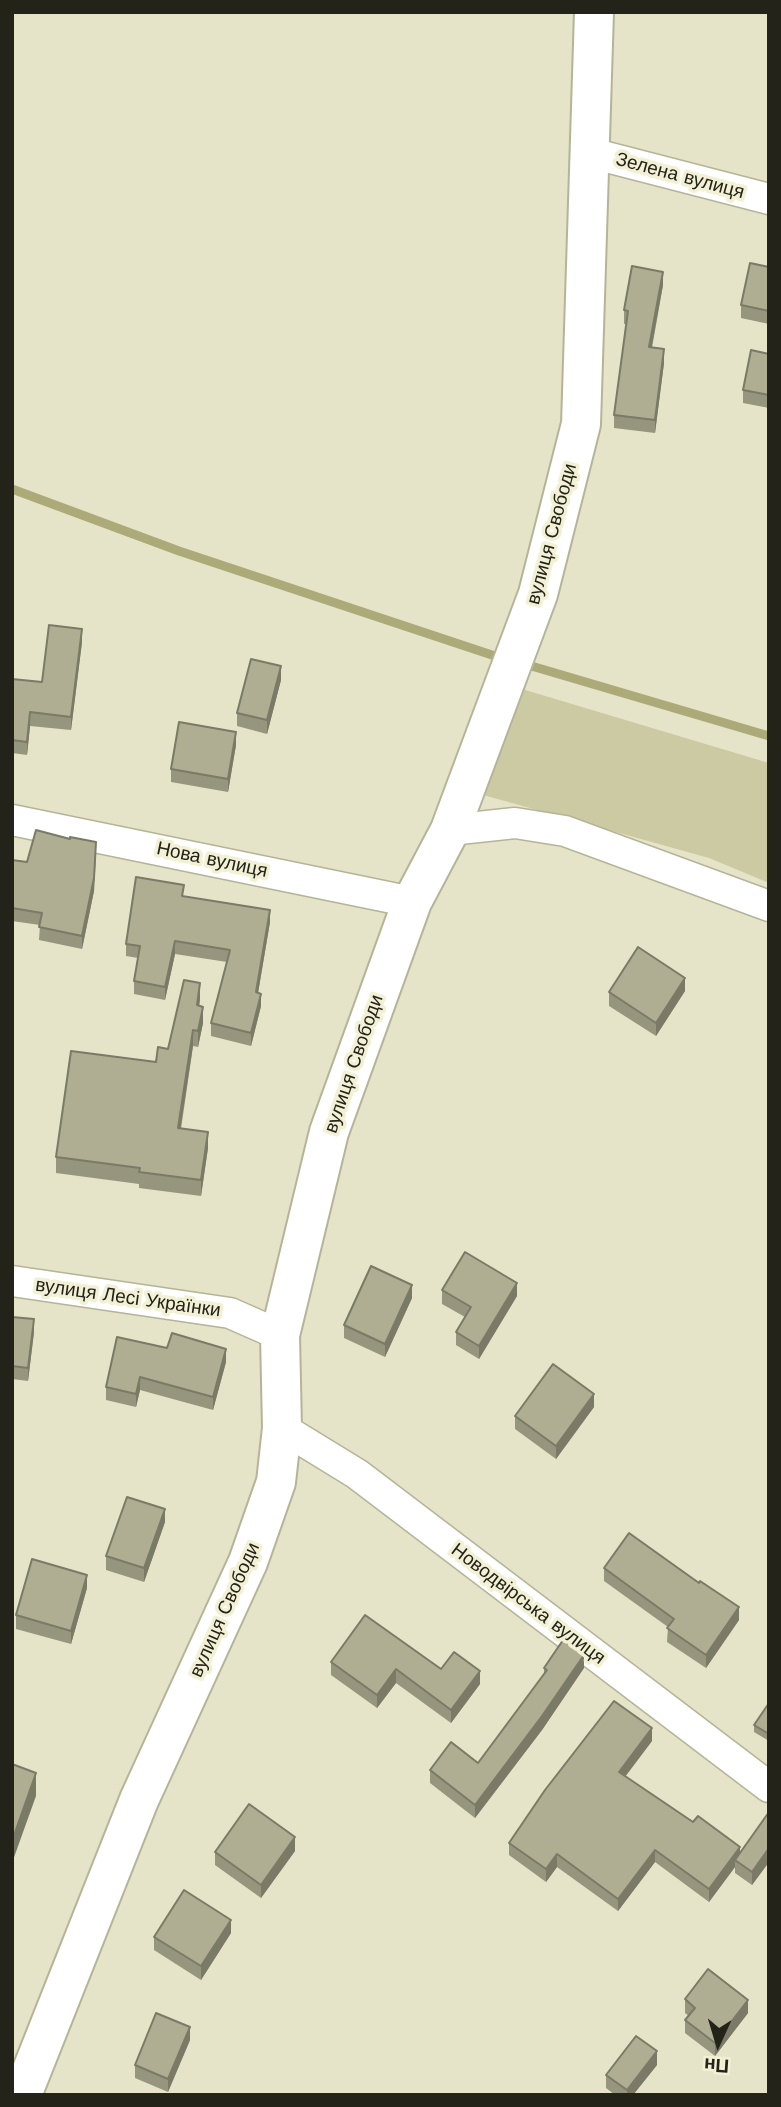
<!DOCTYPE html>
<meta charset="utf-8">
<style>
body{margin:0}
#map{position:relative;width:781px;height:2107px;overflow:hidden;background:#e6e4c8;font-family:"Work Sans",sans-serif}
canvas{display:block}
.frame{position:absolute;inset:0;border:14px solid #242319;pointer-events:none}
.north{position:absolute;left:683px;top:2009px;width:70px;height:70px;-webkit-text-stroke:5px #f3f1d5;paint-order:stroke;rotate:184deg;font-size:19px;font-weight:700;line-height:28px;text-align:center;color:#242319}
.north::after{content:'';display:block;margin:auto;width:24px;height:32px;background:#242319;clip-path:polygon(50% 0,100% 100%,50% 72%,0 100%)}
</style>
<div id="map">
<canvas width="781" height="2107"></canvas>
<div class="frame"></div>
<div class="north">Пн</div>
</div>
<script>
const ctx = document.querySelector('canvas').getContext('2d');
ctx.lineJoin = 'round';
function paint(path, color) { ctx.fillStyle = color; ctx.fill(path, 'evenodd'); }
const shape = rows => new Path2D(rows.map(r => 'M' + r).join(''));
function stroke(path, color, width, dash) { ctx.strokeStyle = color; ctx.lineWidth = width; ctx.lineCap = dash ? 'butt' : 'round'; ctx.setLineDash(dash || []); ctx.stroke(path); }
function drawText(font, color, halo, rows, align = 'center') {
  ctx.font = font + ' "Work Sans",sans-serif'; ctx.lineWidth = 7; ctx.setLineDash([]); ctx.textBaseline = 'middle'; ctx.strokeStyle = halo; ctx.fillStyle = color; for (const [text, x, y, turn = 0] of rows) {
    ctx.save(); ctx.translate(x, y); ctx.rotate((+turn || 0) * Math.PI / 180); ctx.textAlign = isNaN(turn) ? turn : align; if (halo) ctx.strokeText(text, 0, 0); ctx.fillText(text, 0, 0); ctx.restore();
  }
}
paint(shape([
 [522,689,769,763,769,883,709,858,476,793]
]), '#cccaa2');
stroke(shape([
 [12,489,179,551,498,657],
 [528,665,769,736]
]), '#adaa7a', 9);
const street = shape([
 [591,153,769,199],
 [12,820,412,902],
 [450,830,515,823,565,831,769,906],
 [12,1281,230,1313,280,1335],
 [282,1428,357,1474,769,1787]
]);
const secondary = shape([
 [22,2095,139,1800,248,1562,276,1482,282,1428,280,1335,329,1132,412,902,450,830,538,594,581,424,594,12]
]);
stroke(street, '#b5b499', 33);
stroke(secondary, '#b5b499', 42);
stroke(street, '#fff', 30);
stroke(secondary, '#fff', 38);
paint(shape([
 [769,267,769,324,741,318,741,305],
 [663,285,652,348,664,363,655,433,614,428,614,415,626,324,624,324,624,310],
 [769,354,769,408,743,403,743,390],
 [82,642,71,730,30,726,27,755,12,753,12,679,42,682],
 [281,680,267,734,237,726,237,713],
 [236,745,228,792,171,782,171,769],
 [96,855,94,891,82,949,39,940,40,925,12,921,12,860,27,862],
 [184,896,270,922,258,993,261,1006,251,1046,211,1036,211,1023,227,962,175,954,165,1000,134,994,134,981,138,958,126,956,126,944],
 [685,991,656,1036,609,1006,609,992],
 [200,999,199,1006,203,1023,198,1047,193,1046,181,1129,208,1148,201,1196,139,1188,139,1184,56,1173,56,1157,156,1062,168,1049],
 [442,1290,517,1296,479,1359,456,1345,456,1332,465,1317,442,1304],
 [412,1298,385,1357,344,1338,344,1325],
 [12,1317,34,1332,28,1381,12,1379],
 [117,1337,226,1362,213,1410,140,1390,136,1407,106,1400,106,1387],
 [594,1407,556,1459,515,1429,515,1416],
 [165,1522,144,1582,106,1570,106,1556],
 [604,1568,739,1620,706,1668,667,1642,668,1627,604,1581],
 [87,1588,71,1644,16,1629,16,1615],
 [331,1662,441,1669,480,1684,451,1723,396,1683,377,1708,331,1675],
 [544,1668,584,1668,542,1730,475,1818,430,1783,430,1770,478,1763,544,1674],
 [769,1703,769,1741,754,1732,754,1725],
 [652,1741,625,1776,693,1822,740,1852,769,1812,769,1862,752,1885,735,1873,735,1867,709,1902,655,1862,618,1911,557,1867,546,1882,509,1855,509,1843],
 [295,1851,261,1898,215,1865,215,1852],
 [231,1933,201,1980,154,1950,154,1937],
 [685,1999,748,2013,715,2056,685,2033,685,2020,689,2016,685,2013],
 [190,2040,168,2092,135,2078,135,2065],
 [657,2065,633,2095,615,2095,606,2088,606,2075]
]), '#96967e');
paint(shape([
 [663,272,663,285,649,361,649,347],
 [664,349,664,363,655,433,655,420],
 [82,629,82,642,71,730,71,717],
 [281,666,281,680,267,734,267,720],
 [30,712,30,726,27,755,27,742],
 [236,732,236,745,228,792,228,779],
 [96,842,94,891,82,949,82,936],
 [270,910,270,922,256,1005,256,992],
 [175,941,175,954,165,1000,165,987],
 [685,978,685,991,656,1036,656,1023],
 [200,983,200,999,197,1021,197,1005],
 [261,994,261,1006,251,1046,251,1033],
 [203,1007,203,1023,198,1047,198,1031],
 [193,1030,193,1046,178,1144,178,1128],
 [208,1132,208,1148,201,1196,201,1180],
 [517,1283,517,1296,479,1359,479,1346],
 [412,1285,412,1298,385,1357,385,1344],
 [34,1319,34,1332,28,1381,28,1368],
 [226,1349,226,1362,213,1410,213,1397],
 [140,1377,140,1390,136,1407,136,1394],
 [594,1394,594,1407,556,1459,556,1446],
 [165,1509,165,1522,144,1582,144,1568],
 [87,1575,87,1588,71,1644,71,1631],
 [739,1607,739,1620,706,1668,706,1655],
 [584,1655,584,1668,542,1730,475,1818,475,1805],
 [396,1669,396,1683,377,1708,377,1695],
 [480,1671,480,1684,451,1723,451,1710],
 [652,1728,652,1741,619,1785,619,1772],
 [36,1773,36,1796,12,1863,12,1841],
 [295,1837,295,1851,261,1898,261,1885],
 [740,1847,740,1860,735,1860,735,1867,709,1902,709,1889],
 [769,1848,769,1862,752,1885,752,1872],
 [655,1850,655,1862,618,1911,618,1899],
 [557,1854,557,1867,546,1882,546,1869],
 [231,1920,231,1933,201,1980,201,1966],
 [748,2000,748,2013,715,2056,715,2043],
 [190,2027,190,2040,168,2092,168,2079],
 [657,2051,657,2065,633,2095,627,2095,627,2090]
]), '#7a7a67');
const building = shape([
 [750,263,769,267,769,311,741,305,750,263],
 [632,266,663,272,649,347,664,349,655,420,614,415,628,311,624,310,632,266],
 [751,350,769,354,769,395,743,390,751,350],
 [49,625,82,629,71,717,30,712,27,742,12,740,12,679,42,682,49,625],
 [251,659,281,666,267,720,237,713,251,659],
 [179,722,236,732,228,779,171,769,179,722],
 [36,830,70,839,70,837,96,842,94,878,82,936,39,927,42,913,12,908,12,860,27,862,36,830],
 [136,877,184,885,182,896,270,910,256,992,261,994,251,1033,211,1023,230,950,175,941,165,987,134,981,140,946,126,944,136,877],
 [638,947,685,978,656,1023,609,992,638,947],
 [184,980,200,983,197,1005,203,1007,198,1031,193,1030,178,1128,208,1132,201,1180,139,1172,140,1168,56,1157,71,1051,156,1062,158,1047,168,1049,184,980],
 [465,1252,517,1283,479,1346,456,1332,471,1307,442,1290,465,1252],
 [371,1266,412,1285,385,1344,344,1325,371,1266],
 [12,1317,34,1319,28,1368,12,1366,12,1317],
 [172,1333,226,1349,213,1397,140,1377,136,1394,106,1387,117,1337,167,1348,172,1333],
 [553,1364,594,1394,556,1446,515,1416,553,1364],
 [127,1497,165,1509,144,1568,106,1556,127,1497],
 [629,1533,699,1583,700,1581,739,1607,706,1655,667,1628,674,1619,604,1568,629,1533],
 [32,1559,87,1575,71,1631,16,1615,32,1559],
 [365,1615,441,1669,454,1652,480,1671,451,1710,396,1669,377,1695,331,1662,365,1615],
 [563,1640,584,1655,542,1716,475,1805,430,1770,451,1742,478,1763,547,1670,544,1668,563,1640],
 [614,1701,652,1728,619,1772,693,1822,698,1816,740,1847,709,1889,655,1850,618,1899,557,1854,546,1869,509,1843,545,1790,614,1701],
 [769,1703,769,1734,754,1725,769,1703],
 [12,1764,36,1773,12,1841,12,1764],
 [249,1804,295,1837,261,1885,215,1852,249,1804],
 [769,1812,769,1848,752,1872,735,1860,769,1812],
 [184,1890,231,1920,201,1966,154,1937,184,1890],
 [708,1969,748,2000,715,2043,685,2020,695,2008,685,1999,708,1969],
 [156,2013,190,2027,168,2079,135,2065,156,2013],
 [636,2036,657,2051,627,2090,606,2075,636,2036]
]);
paint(building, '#afae93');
stroke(building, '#7a7a67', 2);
drawText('19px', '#242319', '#f3f1d5', [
 ["Зелена вулиця",680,176,15],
 ["вулиця Свободи",552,534,-75],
 ["Нова вулиця",212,860,12],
 ["вулиця Свободи",354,1064,-71],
 ["вулиця Лесі Українки",128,1298,8],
 ["Новодвірська вулиця",528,1604,37],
 ["вулиця Свободи",225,1610,-66]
]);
</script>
